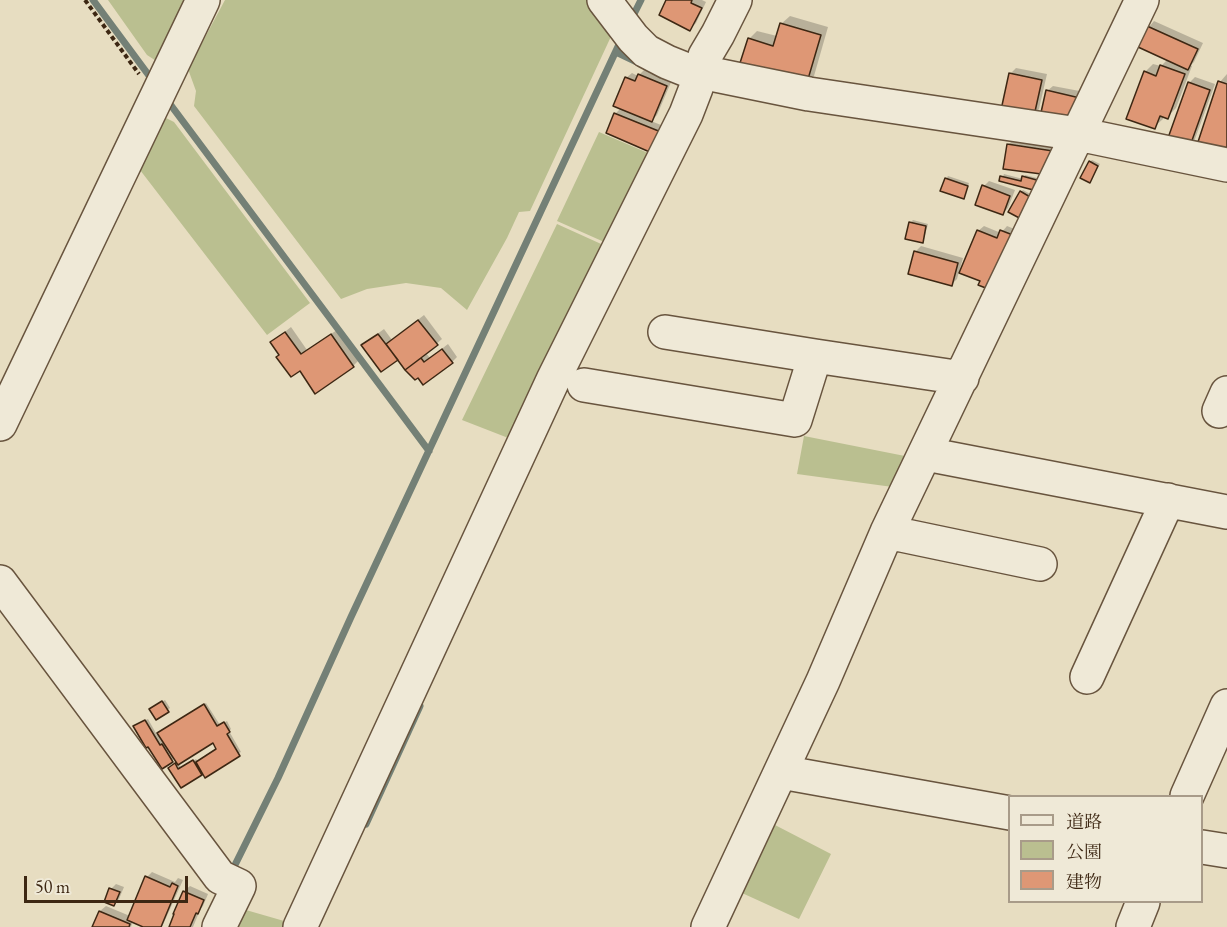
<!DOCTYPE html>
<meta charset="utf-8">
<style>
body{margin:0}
#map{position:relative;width:1227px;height:927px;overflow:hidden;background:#e7ddc1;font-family:"EB Garamond","Noto Serif JP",serif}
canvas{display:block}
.legend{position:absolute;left:1008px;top:795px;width:195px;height:108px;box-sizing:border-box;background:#efe9d7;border:2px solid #a89b89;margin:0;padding:8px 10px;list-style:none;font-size:18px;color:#3d2713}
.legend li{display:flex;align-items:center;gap:12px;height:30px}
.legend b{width:30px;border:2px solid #a89b89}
.scale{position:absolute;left:24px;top:876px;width:164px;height:27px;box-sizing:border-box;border:3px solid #3d2713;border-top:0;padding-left:8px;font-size:18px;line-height:21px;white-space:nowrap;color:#3d2713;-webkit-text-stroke:4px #efe9d7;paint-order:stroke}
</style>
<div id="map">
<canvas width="1227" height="927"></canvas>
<ul class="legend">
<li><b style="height:8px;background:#efe9d7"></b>道路</li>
<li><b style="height:16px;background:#babf90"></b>公園</li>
<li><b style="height:16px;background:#de9775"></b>建物</li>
</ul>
<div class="scale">50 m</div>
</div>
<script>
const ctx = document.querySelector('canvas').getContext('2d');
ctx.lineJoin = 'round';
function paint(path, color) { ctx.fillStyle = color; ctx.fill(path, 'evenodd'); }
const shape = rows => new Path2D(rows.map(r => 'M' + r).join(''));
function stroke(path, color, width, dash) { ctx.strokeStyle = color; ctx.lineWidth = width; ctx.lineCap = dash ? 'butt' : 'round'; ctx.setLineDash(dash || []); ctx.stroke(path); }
paint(shape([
 [108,0,195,0,164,66,147,55],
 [225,0,592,0,614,30,530,211,519,212,507,238,467,310,441,288,406,283,367,289,341,299,194,106,196,91,188,69],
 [166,118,174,122,310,303,267,335,140,170,162,122],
 [599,132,655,156,611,245,557,221],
 [557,224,610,248,516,441,462,420],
 [804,436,915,458,900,488,797,474],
 [775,825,831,854,799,919,742,893],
 [239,908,291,923,289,927,230,927]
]), '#babf90');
paint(shape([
 [668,0,702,0,706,2,696,23,690,29],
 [790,16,828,27,814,76,805,85,749,39,757,31,777,36,781,24],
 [1154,21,1203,43,1194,62,1191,65,1192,66,1176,108,1167,117,1164,116,1163,119,1154,127,1145,72,1153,64,1161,66,1168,59,1149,27],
 [1016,68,1047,74,1039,109,1034,115,1010,74],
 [645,69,672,80,657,115,651,121,666,127,658,145,608,132,616,113,621,108,626,78,632,73,638,76],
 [1227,74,1227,152,1223,156,1220,82],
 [1195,77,1215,84,1195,139,1190,144,1189,83],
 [1053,86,1085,92,1074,123,1047,91],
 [1014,139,1057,146,1054,168,1008,145],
 [1092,160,1100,164,1090,182,1090,162],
 [1004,174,1023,179,1025,175,1045,180,1041,190,1001,180],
 [948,176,969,183,965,195,963,197,946,179],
 [989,181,1015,190,1008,208,1003,213,984,186],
 [1023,190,1038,198,1025,219,1021,192],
 [913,220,928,224,924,239,922,241,910,223],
 [984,226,1001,233,1007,226,1022,232,1001,285,978,231],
 [921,246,963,258,957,279,951,285,909,273,916,251],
 [424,315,442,339,426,353,430,358,448,344,457,357,452,362,416,378,398,358,369,340,384,329,392,340],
 [291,327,307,350,337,330,358,361,353,366,300,369,280,355,272,342],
 [165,700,170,708,156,718,153,707],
 [206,703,220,725,227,721,231,729,229,731,241,752,203,772,181,786,172,766,178,762,175,758,162,767,137,724,148,719,157,735,162,731],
 [213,741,218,749,198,762,196,759,181,768,178,763],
 [152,872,175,882,178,878,183,880,162,927,143,927,133,921,131,927,94,926,100,911,106,906,130,916,147,877],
 [116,884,124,887,119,899,114,904,111,889],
 [190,886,208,894,203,906,200,910,193,927,171,927,175,913,184,891]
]), '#0003');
stroke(shape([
 [93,0,153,81],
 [631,20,641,0],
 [616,52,639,63],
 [167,100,429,451],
 [366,824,420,706],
 [231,873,278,778,351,617,622,38]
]), '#748076', 7);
const building = shape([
 [666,0,692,0,691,3,702,8,690,31,659,15,666,0],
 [780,23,821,35,806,86,739,66,748,38,773,46,780,23],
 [1147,26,1198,49,1188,70,1138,47,1147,26],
 [1160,65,1185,74,1168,119,1160,116,1155,129,1126,119,1144,71,1156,76,1160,65],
 [1009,73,1042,80,1034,116,1001,110,1009,73],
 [638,74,667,86,652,122,613,106,625,77,635,81,638,74],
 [1218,81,1227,84,1227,146,1223,157,1196,148,1218,81],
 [1188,82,1210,90,1190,146,1168,138,1188,82],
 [1046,90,1080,98,1074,125,1040,117,1046,90],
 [614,113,661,132,652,153,606,133,614,113],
 [1007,144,1053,151,1049,175,1003,169,1007,144],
 [1089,161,1098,166,1090,183,1080,178,1089,161],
 [1000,176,1021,181,1022,176,1044,182,1041,192,999,181,1000,176],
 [945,178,968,186,964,199,940,191,945,178],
 [982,185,1010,196,1003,215,975,205,982,185],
 [1020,191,1037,201,1025,221,1008,212,1020,191],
 [909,222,926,226,923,243,905,239,909,222],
 [977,230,997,238,1000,230,1018,237,996,292,978,285,980,281,959,273,977,230],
 [914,251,958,263,952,286,908,274,914,251],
 [418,320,438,345,405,370,386,344,418,320],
 [285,332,301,354,331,334,354,367,315,394,300,371,291,377,276,357,279,355,270,342,285,332],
 [378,334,398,360,381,372,361,345,378,334],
 [442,349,453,363,423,385,418,378,415,380,405,370,421,358,424,362,442,349],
 [162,701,169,712,156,720,149,709,162,701],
 [204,704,217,726,224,722,230,732,227,734,240,756,205,778,196,762,216,749,213,743,178,765,157,733,204,704],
 [145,720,160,745,162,744,173,762,162,769,148,747,146,748,133,726,145,720],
 [193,760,202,775,181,788,168,768,175,763,178,769,193,760],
 [145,876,170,887,172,883,178,886,161,927,143,927,127,920,145,876],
 [109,888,120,892,114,906,104,902,109,888],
 [183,891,204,900,198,914,196,913,190,927,169,927,174,914,173,914,183,891],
 [99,911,130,924,129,927,92,927,99,911]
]);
paint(building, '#de9775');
stroke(building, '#3d2713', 1.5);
const minor = shape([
 [735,0,718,34,705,56,701,72,809,94,1078,134,1227,165],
 [665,332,815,356,962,378],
 [584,385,795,420,815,356],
 [1219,411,1227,393],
 [0,424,203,0],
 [926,454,1227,512],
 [887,532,1040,564],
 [0,582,220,877,239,886,219,927],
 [1087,677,1168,500],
 [781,772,1010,813],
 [1187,796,1227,706],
 [1202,847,1227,851],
 [300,927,553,380,686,114,696,88,701,72,687,70,667,62,646,51,633,38,604,0],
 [708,927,823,681,887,532,1142,0],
 [1133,927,1143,902]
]);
stroke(minor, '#68543e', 36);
stroke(shape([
 [85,0,139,74]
]), '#3d2713', 4, [4.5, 3]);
stroke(minor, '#efe9d7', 33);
</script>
